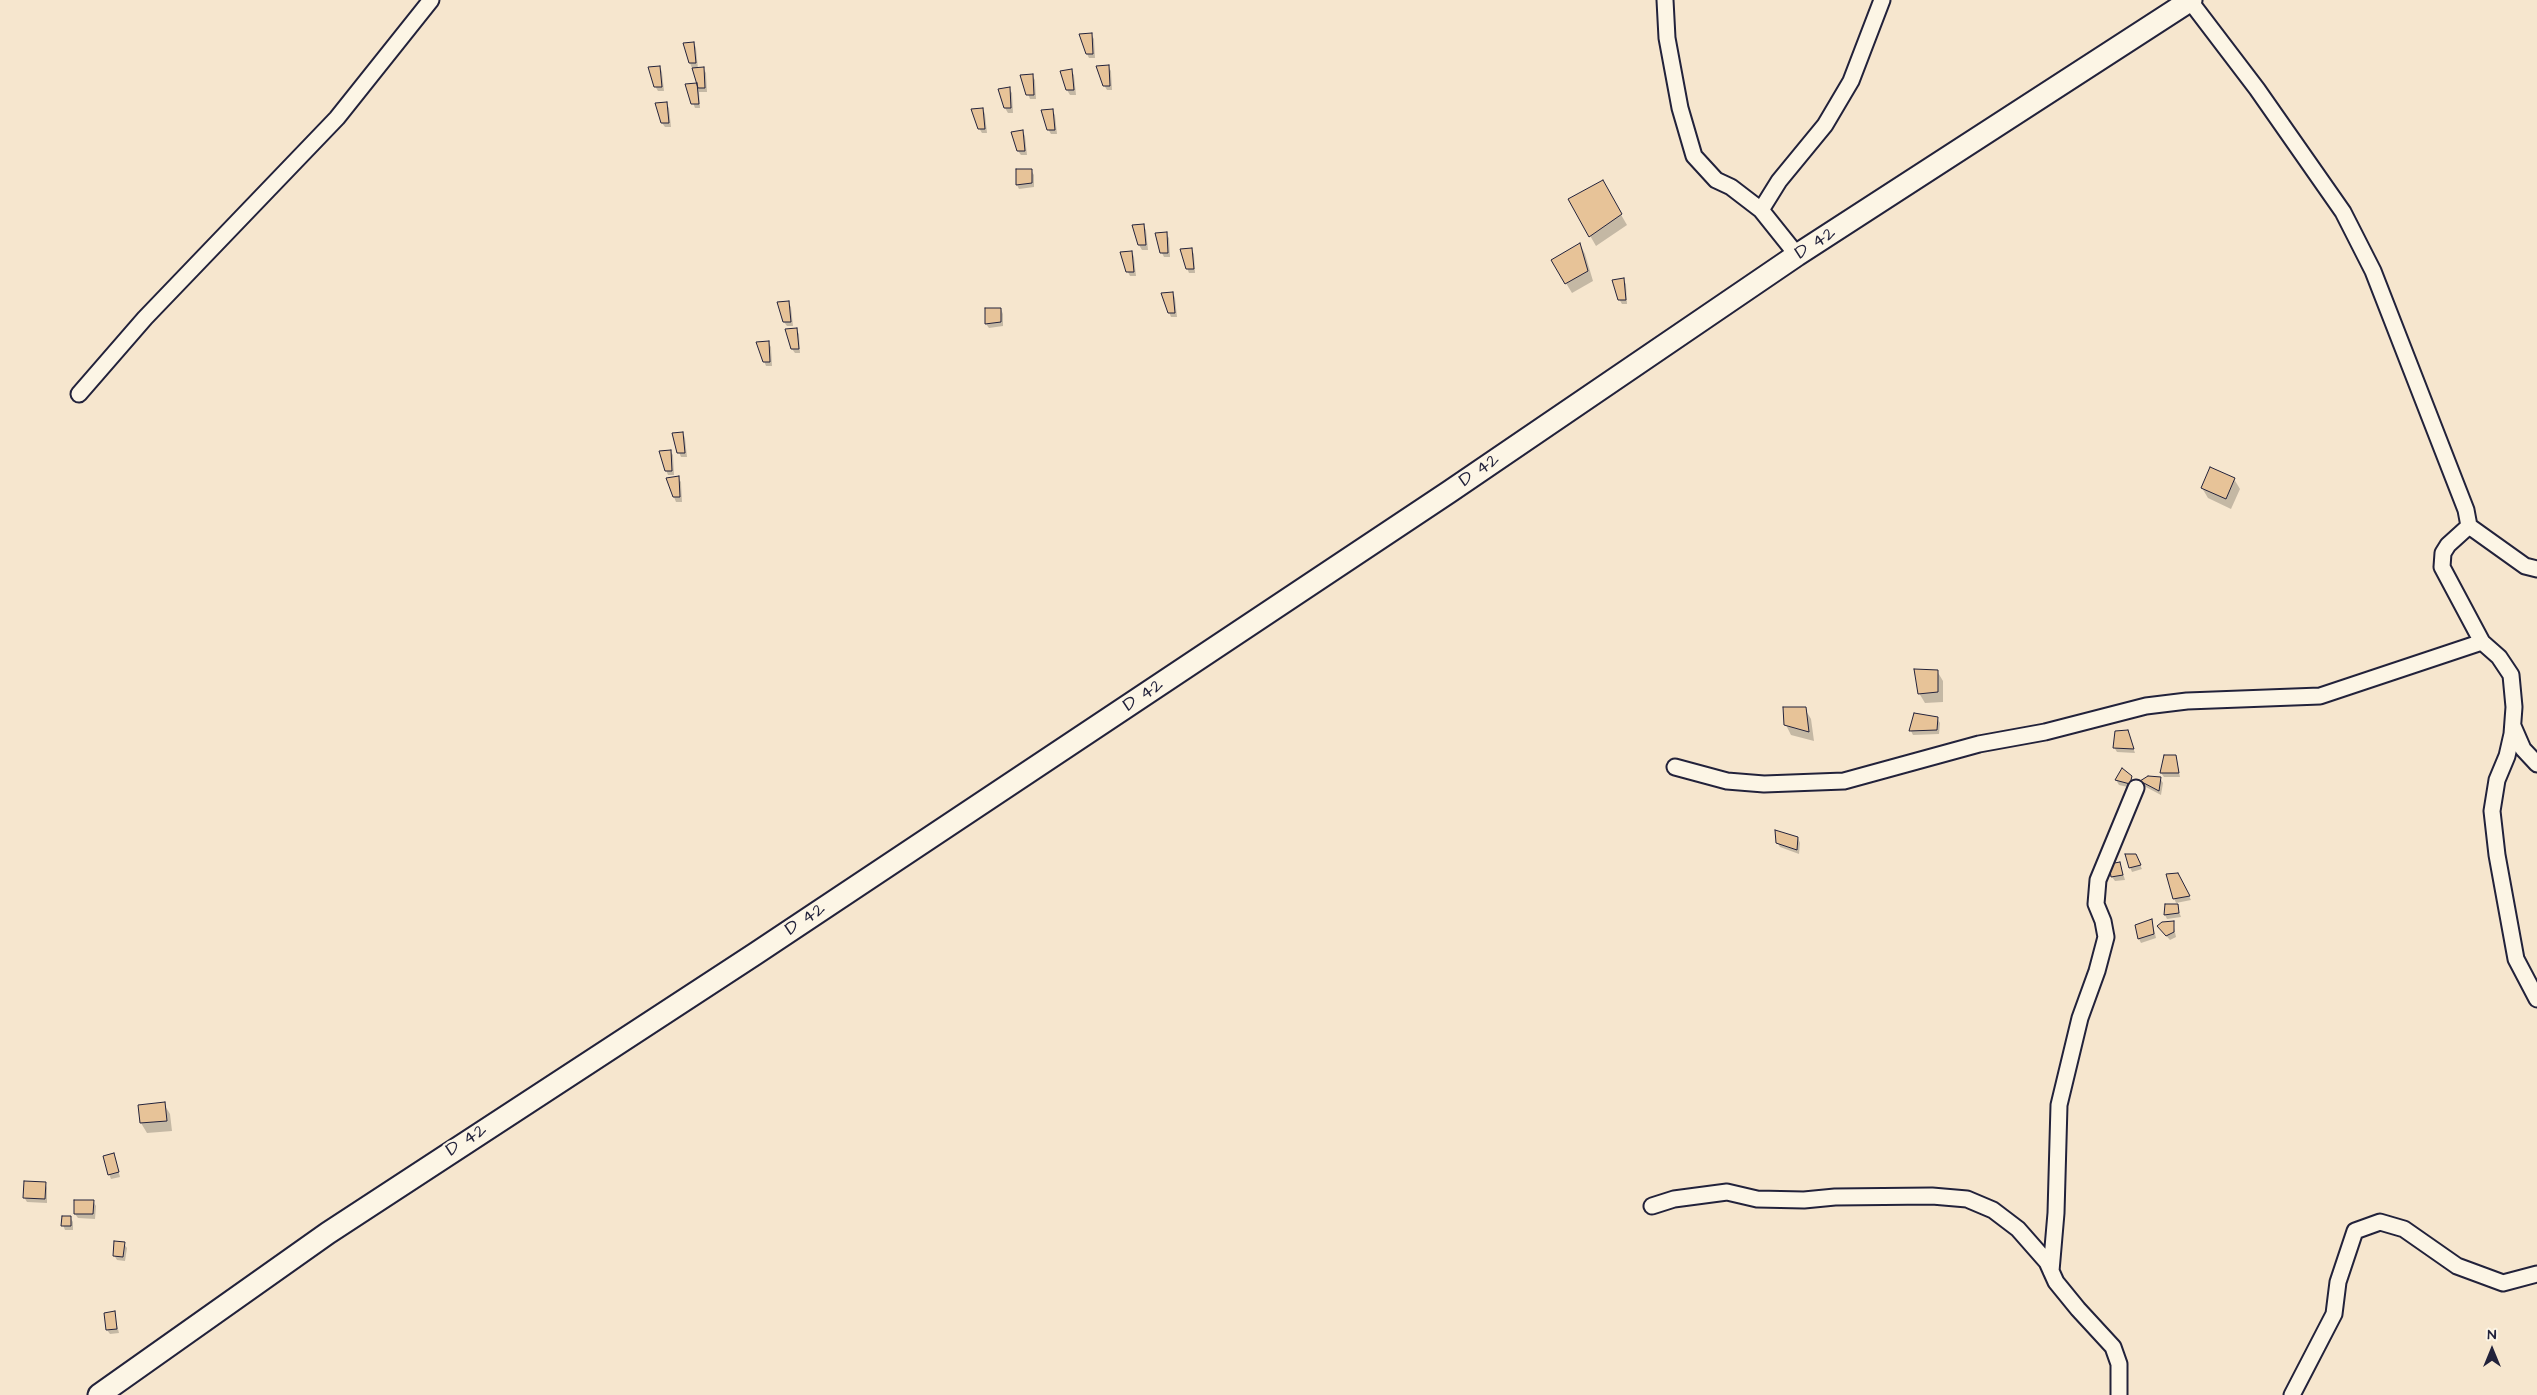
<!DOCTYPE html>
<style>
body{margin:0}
#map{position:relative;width:2537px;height:1395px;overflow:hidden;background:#f6e6ce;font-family:"Architects Daughter",sans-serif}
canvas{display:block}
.north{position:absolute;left:2467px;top:1325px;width:50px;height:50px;-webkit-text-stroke:4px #fcf5e5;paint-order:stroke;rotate:0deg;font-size:14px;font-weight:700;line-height:20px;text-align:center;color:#22223b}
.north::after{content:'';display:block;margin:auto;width:18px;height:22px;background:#22223b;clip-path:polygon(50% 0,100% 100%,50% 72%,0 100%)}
</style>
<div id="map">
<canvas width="2537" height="1395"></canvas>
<div class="north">N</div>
</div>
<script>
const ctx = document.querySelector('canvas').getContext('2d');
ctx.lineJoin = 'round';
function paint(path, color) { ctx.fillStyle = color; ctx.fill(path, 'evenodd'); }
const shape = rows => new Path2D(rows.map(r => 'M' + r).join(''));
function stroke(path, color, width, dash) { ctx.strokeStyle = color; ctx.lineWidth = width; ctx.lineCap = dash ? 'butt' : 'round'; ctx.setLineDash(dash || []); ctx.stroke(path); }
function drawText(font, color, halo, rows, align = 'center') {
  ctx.font = font + ' "Architects Daughter",sans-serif'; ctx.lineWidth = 4.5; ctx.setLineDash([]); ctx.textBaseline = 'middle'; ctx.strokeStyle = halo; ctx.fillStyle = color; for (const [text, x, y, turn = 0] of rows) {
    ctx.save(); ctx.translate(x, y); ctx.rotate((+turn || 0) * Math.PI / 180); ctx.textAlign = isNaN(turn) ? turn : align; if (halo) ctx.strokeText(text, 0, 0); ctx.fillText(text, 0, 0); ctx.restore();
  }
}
paint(shape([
 [1091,34,1094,39,1095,58,1089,58,1087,54],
 [694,43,696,48,698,69,703,68,706,73,707,92,699,92,700,108,695,108,686,85,698,84,690,63],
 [1108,66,1111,71,1112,90,1107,90,1104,85],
 [660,67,662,72,664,91,658,91,655,86],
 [1071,71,1074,75,1076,95,1070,95,1067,90],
 [1032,75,1035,80,1036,99,1030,99,1028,94],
 [1009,89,1012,93,1013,113,1008,113,1005,108],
 [666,103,669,108,671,127,665,127,662,123],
 [983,109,985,114,987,133,982,133,979,128],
 [1052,110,1055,115,1057,134,1051,134,1048,129],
 [1023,132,1025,136,1027,155,1021,155,1018,151],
 [1031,170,1034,175,1034,187,1019,189,1017,185],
 [1602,182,1627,225,1596,246,1569,199],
 [1143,225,1146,230,1148,250,1142,250,1139,245],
 [1166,234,1169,238,1170,257,1164,257,1162,253],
 [1580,244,1585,254,1593,281,1572,293,1552,260],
 [1191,249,1194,254,1195,273,1189,273,1187,268],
 [1132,252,1134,257,1136,276,1130,276,1128,272],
 [1623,280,1626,284,1627,304,1622,304,1619,299],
 [1173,293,1175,298,1177,317,1171,317,1169,312],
 [788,302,791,307,793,326,787,326,784,322],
 [1001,309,1003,314,1003,326,989,328,986,324],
 [796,329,799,334,800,353,795,353,792,349],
 [768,342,771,347,772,366,766,366,764,361],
 [683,433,685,438,687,457,681,457,679,452],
 [670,451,673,455,674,475,668,475,666,470],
 [678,478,681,482,682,502,676,502,674,497],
 [2234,479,2240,489,2231,509,2208,498,2202,488],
 [1937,671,1943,681,1943,702,1925,703,1919,693],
 [1805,709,1811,719,1814,741,1791,735,1786,725],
 [1937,718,1940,723,1939,734,1913,735,1911,731],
 [2127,731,2135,753,2117,752,2114,747],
 [2176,756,2180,777,2164,777,2161,773],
 [2131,777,2134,782,2132,788,2119,785,2116,780],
 [2160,778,2163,783,2161,795,2144,786,2141,782],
 [1798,838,1800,843,1799,854,1780,847,1777,842],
 [2135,855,2142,869,2132,872,2130,867],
 [2120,863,2125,880,2115,881,2112,877],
 [2177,874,2191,900,2176,903,2174,898],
 [2166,905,2177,906,2181,917,2167,919,2165,915],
 [2152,921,2156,938,2141,943,2139,939],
 [2173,923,2176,937,2170,940,2162,931],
 [164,1104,170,1114,172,1131,147,1133,141,1123,140,1106],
 [114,1155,120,1177,111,1179,109,1174],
 [45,1183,47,1188,47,1203,27,1202,24,1197],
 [93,1201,96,1206,95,1219,78,1218,75,1214],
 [70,1217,73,1222,73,1230,65,1230,63,1225],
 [124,1244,127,1248,125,1261,117,1260,114,1255],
 [114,1313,119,1333,110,1334,107,1330]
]), '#0003');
const building = shape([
 [1092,33,1093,54,1086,54,1079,34,1092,33],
 [694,42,696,63,689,63,683,43,694,42],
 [1109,65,1110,86,1103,86,1096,66,1109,65],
 [660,66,662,87,654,87,648,67,660,66],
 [704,67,705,88,698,88,692,68,704,67],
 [1072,69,1074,90,1066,90,1060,71,1072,69],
 [1033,74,1034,95,1026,95,1020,75,1033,74],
 [697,83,699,104,691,104,685,84,697,83],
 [1010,87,1011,108,1004,108,998,89,1010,87],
 [667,102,669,123,661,123,655,103,667,102],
 [983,108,985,129,978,129,971,109,983,108],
 [1053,109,1055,130,1047,130,1041,110,1053,109],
 [1023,130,1025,151,1017,151,1011,132,1023,130],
 [1016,169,1032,169,1032,183,1016,185,1016,169],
 [1603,180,1622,214,1589,237,1568,199,1603,180],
 [1144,224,1146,245,1138,245,1132,225,1144,224],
 [1167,232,1168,253,1160,253,1155,233,1167,232],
 [1580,243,1588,271,1565,284,1551,260,1580,243],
 [1192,248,1194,269,1186,269,1180,249,1192,248],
 [1132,251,1134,272,1126,272,1120,252,1132,251],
 [1624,278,1626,300,1618,300,1612,280,1624,278],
 [1173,292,1175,313,1168,313,1161,293,1173,292],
 [789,301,791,322,783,322,777,302,789,301],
 [985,308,1001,308,1001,322,985,324,985,308],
 [797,328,799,349,791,349,785,329,797,328],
 [769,341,770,362,763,362,756,342,769,341],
 [683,432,685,453,677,453,672,433,683,432],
 [671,450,672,471,665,471,659,451,671,450],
 [2210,467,2235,478,2226,499,2201,488,2210,467],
 [679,476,680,497,673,497,666,478,679,476],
 [1914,669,1938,670,1938,692,1918,694,1914,669],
 [1783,707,1806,707,1809,732,1784,725,1783,707],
 [1914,713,1938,717,1937,730,1909,731,1914,713],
 [2128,730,2134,749,2113,748,2115,731,2128,730],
 [2164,755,2176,755,2179,773,2160,773,2164,755],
 [2122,768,2132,776,2130,784,2115,780,2122,768],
 [2148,776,2161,777,2159,791,2140,781,2148,776],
 [1775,830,1798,837,1797,850,1776,843,1775,830],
 [2125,854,2136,854,2141,865,2129,868,2125,854],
 [2120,862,2123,875,2111,877,2109,864,2120,862],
 [2178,873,2190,896,2173,899,2166,874,2178,873],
 [2165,904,2178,904,2179,913,2164,915,2165,904],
 [2152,919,2154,934,2138,939,2135,925,2152,919],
 [2174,921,2174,932,2166,936,2157,926,2162,922,2174,921],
 [165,1102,167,1121,140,1123,138,1105,165,1102],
 [114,1153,119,1172,108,1175,103,1156,114,1153],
 [24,1181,46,1182,45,1199,23,1198,24,1181],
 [74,1200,94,1200,93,1214,74,1214,74,1200],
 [62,1216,71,1216,71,1226,61,1226,62,1216],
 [114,1241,125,1242,123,1257,113,1256,114,1241],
 [115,1311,117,1329,106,1330,104,1313,115,1311]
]);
paint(building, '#e7c398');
stroke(building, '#22223b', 1);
const street = shape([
 [1665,0,1667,38,1680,108,1694,156,1716,180,1731,187,1761,210,1797,255],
 [2190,1,2257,89,2343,212,2373,271,2466,510,2469,526,2525,566,2537,569],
 [1761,210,1779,181,1825,125,1851,81,1882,0],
 [79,394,145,318,337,118,431,0],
 [2469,526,2448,545,2443,553,2442,567,2482,642,2499,657,2511,675,2514,707,2512,734,2507,756,2497,780,2492,811,2497,855,2516,959,2537,999],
 [2513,726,2523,749,2537,764],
 [1675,767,1727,781,1764,784,1844,781,1979,744,2045,732,2146,706,2187,701,2320,696,2482,642],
 [1652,1206,1674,1199,1727,1192,1757,1199,1804,1200,1835,1197,1932,1196,1967,1199,1993,1210,2018,1229,2047,1262,2056,1282,2078,1309,2113,1347,2119,1364,2119,1395],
 [2051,1271,2056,1213,2059,1105,2080,1018,2097,971,2106,937,2103,921,2096,904,2098,880,2136,788],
 [2292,1395,2334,1314,2338,1282,2355,1231,2380,1222,2404,1229,2457,1266,2503,1283,2537,1274]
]);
const secondary = shape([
 [99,1395,328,1233,755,954,1449,492,1797,255,2191,0]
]);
stroke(street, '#22223b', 19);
stroke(secondary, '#22223b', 25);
stroke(street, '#fcf5e5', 15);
stroke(secondary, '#fcf5e5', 21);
drawText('19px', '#22223b', '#fcf5e5', [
 ["D 42",1816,244,-33],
 ["D 42",1480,471,-35],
 ["D 42",1144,696,-34],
 ["D 42",806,920,-34],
 ["D 42",467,1141,-33]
]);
</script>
